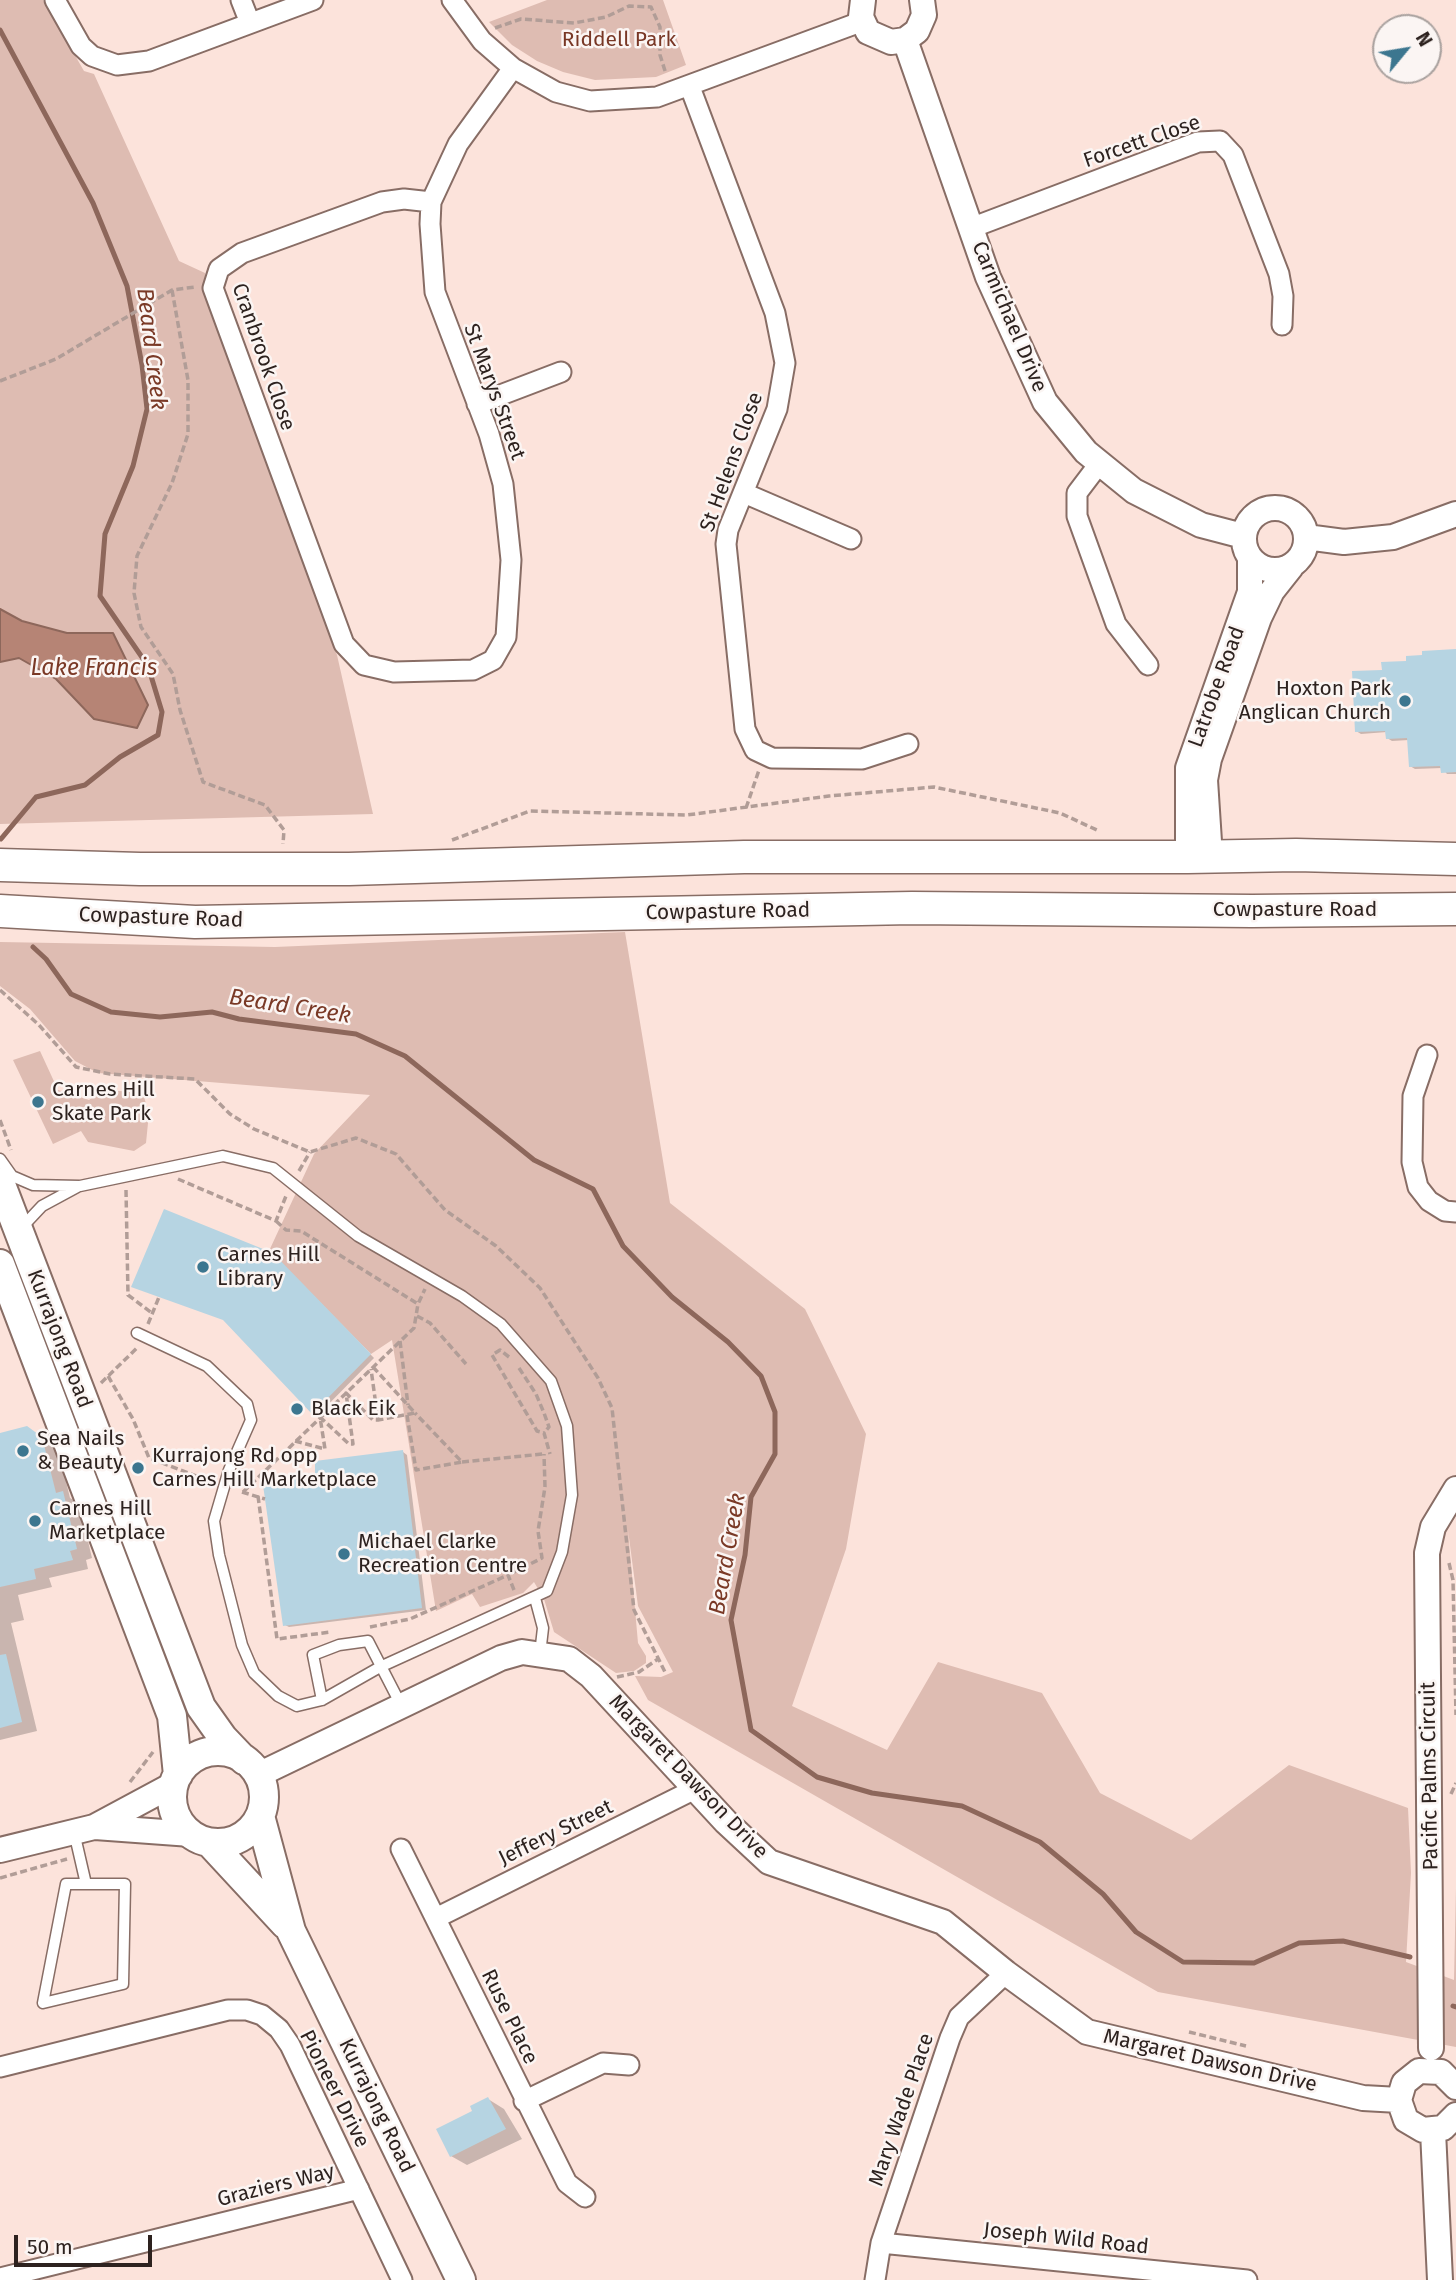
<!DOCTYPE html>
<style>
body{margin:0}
#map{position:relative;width:1456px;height:2280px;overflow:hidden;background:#fce3db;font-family:"Fira Sans",sans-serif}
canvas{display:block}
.north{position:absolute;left:1372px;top:14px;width:70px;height:70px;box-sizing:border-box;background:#fbf5f3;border:2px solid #a9a19e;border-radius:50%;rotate:60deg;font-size:19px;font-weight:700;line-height:28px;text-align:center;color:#2d221f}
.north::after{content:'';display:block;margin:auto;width:24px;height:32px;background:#3c768f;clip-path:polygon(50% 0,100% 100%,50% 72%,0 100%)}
.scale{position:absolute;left:14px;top:2235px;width:138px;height:32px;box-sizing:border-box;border:4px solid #2d221f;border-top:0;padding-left:9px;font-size:21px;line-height:24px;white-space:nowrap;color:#2d221f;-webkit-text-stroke:5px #fbf5f3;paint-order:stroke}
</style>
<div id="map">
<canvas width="1456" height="2280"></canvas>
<div class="north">N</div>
<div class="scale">50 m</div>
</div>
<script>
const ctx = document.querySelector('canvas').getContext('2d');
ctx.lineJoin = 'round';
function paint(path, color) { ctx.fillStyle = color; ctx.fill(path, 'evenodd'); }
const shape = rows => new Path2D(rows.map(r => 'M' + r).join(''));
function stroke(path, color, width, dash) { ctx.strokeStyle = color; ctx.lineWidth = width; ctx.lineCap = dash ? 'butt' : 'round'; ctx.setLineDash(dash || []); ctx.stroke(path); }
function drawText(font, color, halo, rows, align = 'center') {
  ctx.font = font + ' "Fira Sans",sans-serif'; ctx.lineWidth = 5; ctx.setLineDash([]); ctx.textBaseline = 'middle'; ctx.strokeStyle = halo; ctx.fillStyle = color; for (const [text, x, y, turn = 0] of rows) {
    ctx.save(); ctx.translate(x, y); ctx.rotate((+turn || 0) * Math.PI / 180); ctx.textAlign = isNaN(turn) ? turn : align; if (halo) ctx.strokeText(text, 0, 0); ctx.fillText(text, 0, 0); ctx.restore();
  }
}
paint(shape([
 [0,0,43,0,84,71,94,74,179,261,205,273,208,303,337,655,373,814,0,824],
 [547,0,663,0,686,65,656,77,595,80,563,72,537,61,512,45,489,22],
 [625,932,670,1203,805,1309,866,1434,846,1549,792,1706,887,1750,938,1662,1042,1693,1100,1793,1191,1840,1289,1765,1408,1808,1411,1873,1406,1962,1454,1980,1456,1888,1456,2047,1158,1992,648,1700,635,1676,661,1677,673,1672,638,1606,628,1530,638,1643,646,1656,646,1663,634,1671,616,1673,554,1632,544,1599,534,1582,523,1593,480,1607,472,1594,436,1611,392,1340,371,1354,269,1251,314,1154,370,1095,98,1073,75,1061,30,1009,0,986,0,942,275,947],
 [40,1051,58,1090,89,1100,102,1090,136,1092,144,1097,149,1113,146,1143,134,1151,88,1142,81,1131,53,1144,13,1060]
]), '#debcb2');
const water = shape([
 [0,609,22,621,67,633,113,633,148,705,137,728,94,719,56,679,19,658,0,662,0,609]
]);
paint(water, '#b68475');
stroke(water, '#8d675b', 2);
paint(shape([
 [1456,651,1456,774,1447,774,1442,768,1415,769,1410,766,1409,740,1392,741,1387,738,1387,732,1361,734,1356,731,1383,671],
 [272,1254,374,1358,317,1416,313,1413],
 [26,1428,58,1448,70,1498,79,1503,92,1558,86,1560,88,1569,49,1578,52,1587,18,1595,24,1620,11,1623,37,1731,0,1740,0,1436],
 [403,1452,407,1455,426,1610,289,1627,285,1625,317,1475],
 [488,2099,504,2109,522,2139,467,2165,451,2156,475,2112]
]), '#0003');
stroke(shape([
 [0,30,93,203,127,286,142,365,147,409,133,466,105,534,100,596,148,666,162,712,158,735,120,757,85,785,36,797,1,839],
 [33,947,46,959,71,994,111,1012,160,1017,212,1012,239,1019,356,1034,405,1056,534,1160,593,1189,623,1246,672,1297,728,1342,761,1376,775,1412,775,1454,751,1497,745,1555,731,1620,751,1730,817,1777,872,1793,962,1806,1040,1842,1103,1894,1136,1932,1183,1962,1254,1963,1299,1943,1343,1941,1410,1957],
 [1453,2006,1456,2007]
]), '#8d675b', 5);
paint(shape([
 [1456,649,1456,772,1441,773,1440,766,1409,767,1407,738,1386,739,1385,731,1355,732,1352,671,1382,670,1381,662,1406,661,1406,656,1422,655,1422,651],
 [164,1209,273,1253,371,1354,312,1414,223,1320,131,1287],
 [27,1426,42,1437,56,1493,63,1491,77,1549,70,1551,73,1560,34,1569,36,1579,0,1587,0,1433],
 [403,1450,422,1608,283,1626,262,1478,315,1473,315,1461],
 [6,1654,22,1722,0,1728,0,1655],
 [488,2097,506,2129,450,2157,436,2129,472,2111,470,2106]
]), '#b6d4e2');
const service = shape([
 [0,1159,12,1176,33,1185,80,1186,223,1156,273,1168,358,1236,462,1296,501,1324,551,1381,567,1426,572,1495,562,1552,547,1591,380,1667,322,1700,297,1706,278,1696,254,1673,242,1645,219,1555,214,1521,229,1470,251,1420,247,1404,207,1366,137,1333],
 [25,1230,26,1223,42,1206,79,1186],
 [535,1598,543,1628,540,1654],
 [322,1700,313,1655,339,1645,368,1641,401,1705],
 [74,1832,86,1884,66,1884,43,2003,123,1984,125,1884,86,1884]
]);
const minor = shape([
 [55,0,81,46,92,56,117,65,149,61,313,0],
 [241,0,250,23],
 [452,0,482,41,513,68,556,92,590,101,657,97,863,21],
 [690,87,775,313,785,363,777,409,728,530,726,544,745,729,755,750,772,758,862,759,908,744],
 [431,202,404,199,382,202,242,253,219,269,213,288,344,644,364,665,394,672,473,670,493,660,506,637,511,560,503,484,489,434,435,292,430,224,431,202,458,144,513,68],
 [971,228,1198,142,1220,141,1233,155,1279,274,1283,296,1282,325],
 [477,404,561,372],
 [1099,464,1077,493,1077,516,1116,624,1148,665],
 [744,493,851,539],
 [1427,1055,1413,1096,1412,1162,1418,1187,1429,1201,1445,1211,1456,1212],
 [401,1849,567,2183,585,2197],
 [436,1918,695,1789],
 [0,2067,228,2010,247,2010,262,2015,279,2029,290,2045,402,2280],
 [524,2101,603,2063,629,2065],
 [881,2243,1247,2280],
 [0,2278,359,2189],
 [875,2280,881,2243,950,2038,959,2017,1006,1973]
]);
const tertiary = shape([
 [863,0,861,17,868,32,891,42,905,40,917,31,924,15,922,0],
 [905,40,988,277,1045,402,1086,452,1134,491,1201,525,1243,536],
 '1244 539a31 31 0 1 1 62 0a31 31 0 1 1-62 0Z',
 [1306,537,1344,542,1393,537,1456,514],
 [1188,857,1188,768,1250,592,1250,559],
 [1210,857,1205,780,1209,759,1259,618,1272,591,1291,567],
 [258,1775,501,1658,522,1652,569,1659,591,1676,726,1822,769,1862,943,1922,1006,1973,1087,2032,1363,2098,1399,2100],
 [95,1827,191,1834],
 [0,1850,94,1827,174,1784],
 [1431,2048,1427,1553,1433,1527,1456,1489],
 [1456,2087,1441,2072,1419,2071,1404,2083,1399,2100,1406,2120,1423,2130,1443,2128,1456,2115],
 [1433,2131,1440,2280]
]);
const secondary = shape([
 [0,1182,201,1707,223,1738,244,1760],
 [0,1264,172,1716,178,1775],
 '172 1797a46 46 0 1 1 92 0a46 46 0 1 1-92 0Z',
 [260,1816,291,1931,461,2280],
 [210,1843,285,1924]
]);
const primary = shape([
 [0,865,140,869,349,869,744,857,1188,857,1296,855,1456,859],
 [0,911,195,922,912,908,1252,911,1456,909]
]);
stroke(service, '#886d65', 13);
stroke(minor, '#886d65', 23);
stroke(tertiary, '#886d65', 28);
stroke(secondary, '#886d65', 32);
stroke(primary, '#886d65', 35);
stroke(shape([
 [495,28,521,19,574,23,606,17,629,6,651,7,660,27,660,55,666,74],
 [172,290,188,380,188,434,172,483,137,556,134,593,141,627,173,674,180,710,203,782,265,805,284,830,283,844],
 [0,381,56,359,172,290,195,287],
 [746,808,759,770],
 [452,840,530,811,687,815,829,796,934,787,1060,813,1099,831],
 [0,990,39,1025,76,1067,110,1074,195,1079,230,1114,254,1129,310,1152,356,1138,396,1154,445,1210,496,1246,540,1288,598,1378,612,1408,634,1610,665,1672],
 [0,1120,11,1150],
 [299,1171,310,1152],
 [178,1179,276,1221,286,1196],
 [126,1190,128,1295,152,1313],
 [276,1221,286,1230,301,1231,418,1304,425,1289],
 [417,1316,430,1323,466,1364],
 [148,1324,159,1297],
 [400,1341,408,1405],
 [509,1357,500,1350,492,1355,537,1431,544,1433,550,1454],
 [373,1367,415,1413,378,1420],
 [519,1368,536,1394,544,1413,549,1427,544,1433],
 [108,1376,133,1419,149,1458,212,1482],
 [101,1383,138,1347],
 [407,1415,416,1470,462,1462,415,1413],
 [295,1441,325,1449,320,1417,349,1444,353,1444,346,1393,373,1420,378,1420,371,1369],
 [462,1462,543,1454],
 [242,1492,265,1499],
 [243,1492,414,1328,418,1304],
 [258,1496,277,1639,331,1632],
 [1449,1563,1453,1580,1456,1715],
 [514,1590,508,1575,542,1558,538,1531,545,1487,544,1454],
 [370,1627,410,1619,508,1575],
 [617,1677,639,1672,658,1659],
 [130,1782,153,1752],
 [1451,1794,1456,1783],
 [0,1878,67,1859],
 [1189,2032,1246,2046]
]), '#b19d97', 3.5, [7, 3.5]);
stroke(service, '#fff', 10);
stroke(minor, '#fff', 19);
stroke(tertiary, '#fff', 24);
stroke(secondary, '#fff', 28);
stroke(primary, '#fff', 32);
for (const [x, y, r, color] of [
 [1405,701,7,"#3c768f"],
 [38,1102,7,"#3c768f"],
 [203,1267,7,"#3c768f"],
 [297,1409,7,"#3c768f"],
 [23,1451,7,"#3c768f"],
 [138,1468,7,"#3c768f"],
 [35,1521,7,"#3c768f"],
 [344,1554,7,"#3c768f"]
]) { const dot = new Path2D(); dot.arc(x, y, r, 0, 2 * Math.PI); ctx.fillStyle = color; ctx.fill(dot); stroke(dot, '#fbf5f3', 2.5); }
drawText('21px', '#783725', '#fbf5f3', [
 ["Riddell Park",619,40]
]);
drawText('21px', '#2d221f', '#fbf5f3', [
 ["Forcett Close",1142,142,-19],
 ["Carmichael Drive",1009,317,67],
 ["Cranbrook Close",263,357,71],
 ["St Marys Street",494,392,70],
 ["St Helens Close",732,462,-70],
 ["Latrobe Road",1217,687,-70],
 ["Cowpasture Road",1295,910],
 ["Cowpasture Road",728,912,-1],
 ["Cowpasture Road",161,918,2],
 ["Kurrajong Road",59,1339,69],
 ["Pacific Palms Circuit",1430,1776,-91],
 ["Margaret Dawson Drive",688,1777,46],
 ["Jeffery Street",556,1833,-26],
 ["Ruse Place",509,2017,64],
 ["Margaret Dawson Drive",1210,2061,13],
 ["Pioneer Drive",334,2089,63],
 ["Kurrajong Road",376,2106,64],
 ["Mary Wade Place",902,2110,-71],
 ["Graziers Way",276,2186,-14],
 ["Joseph Wild Road",1066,2239,6]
]);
drawText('21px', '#2d221f', '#fbf5f3', [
 ["Hoxton Park",1391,689,"right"],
 ["Anglican Church",1391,713,"right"],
 ["Carnes Hill",52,1090],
 ["Skate Park",52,1114],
 ["Carnes Hill",217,1255],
 ["Library",217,1279],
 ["Black Eik",311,1409],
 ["Sea Nails",37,1439],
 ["& Beauty",37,1463],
 ["Kurrajong Rd opp",152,1456],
 ["Carnes Hill Marketplace",152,1480],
 ["Carnes Hill",49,1509],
 ["Marketplace",49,1533],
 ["Michael Clarke",358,1542],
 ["Recreation Centre",358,1566]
], 'left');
drawText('italic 23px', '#7a3926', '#fbf5f3', [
 ["Beard Creek",151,349,83],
 ["Lake Francis",94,669],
 ["Beard Creek",290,1007,9],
 ["Beard Creek",728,1554,-80]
]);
</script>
